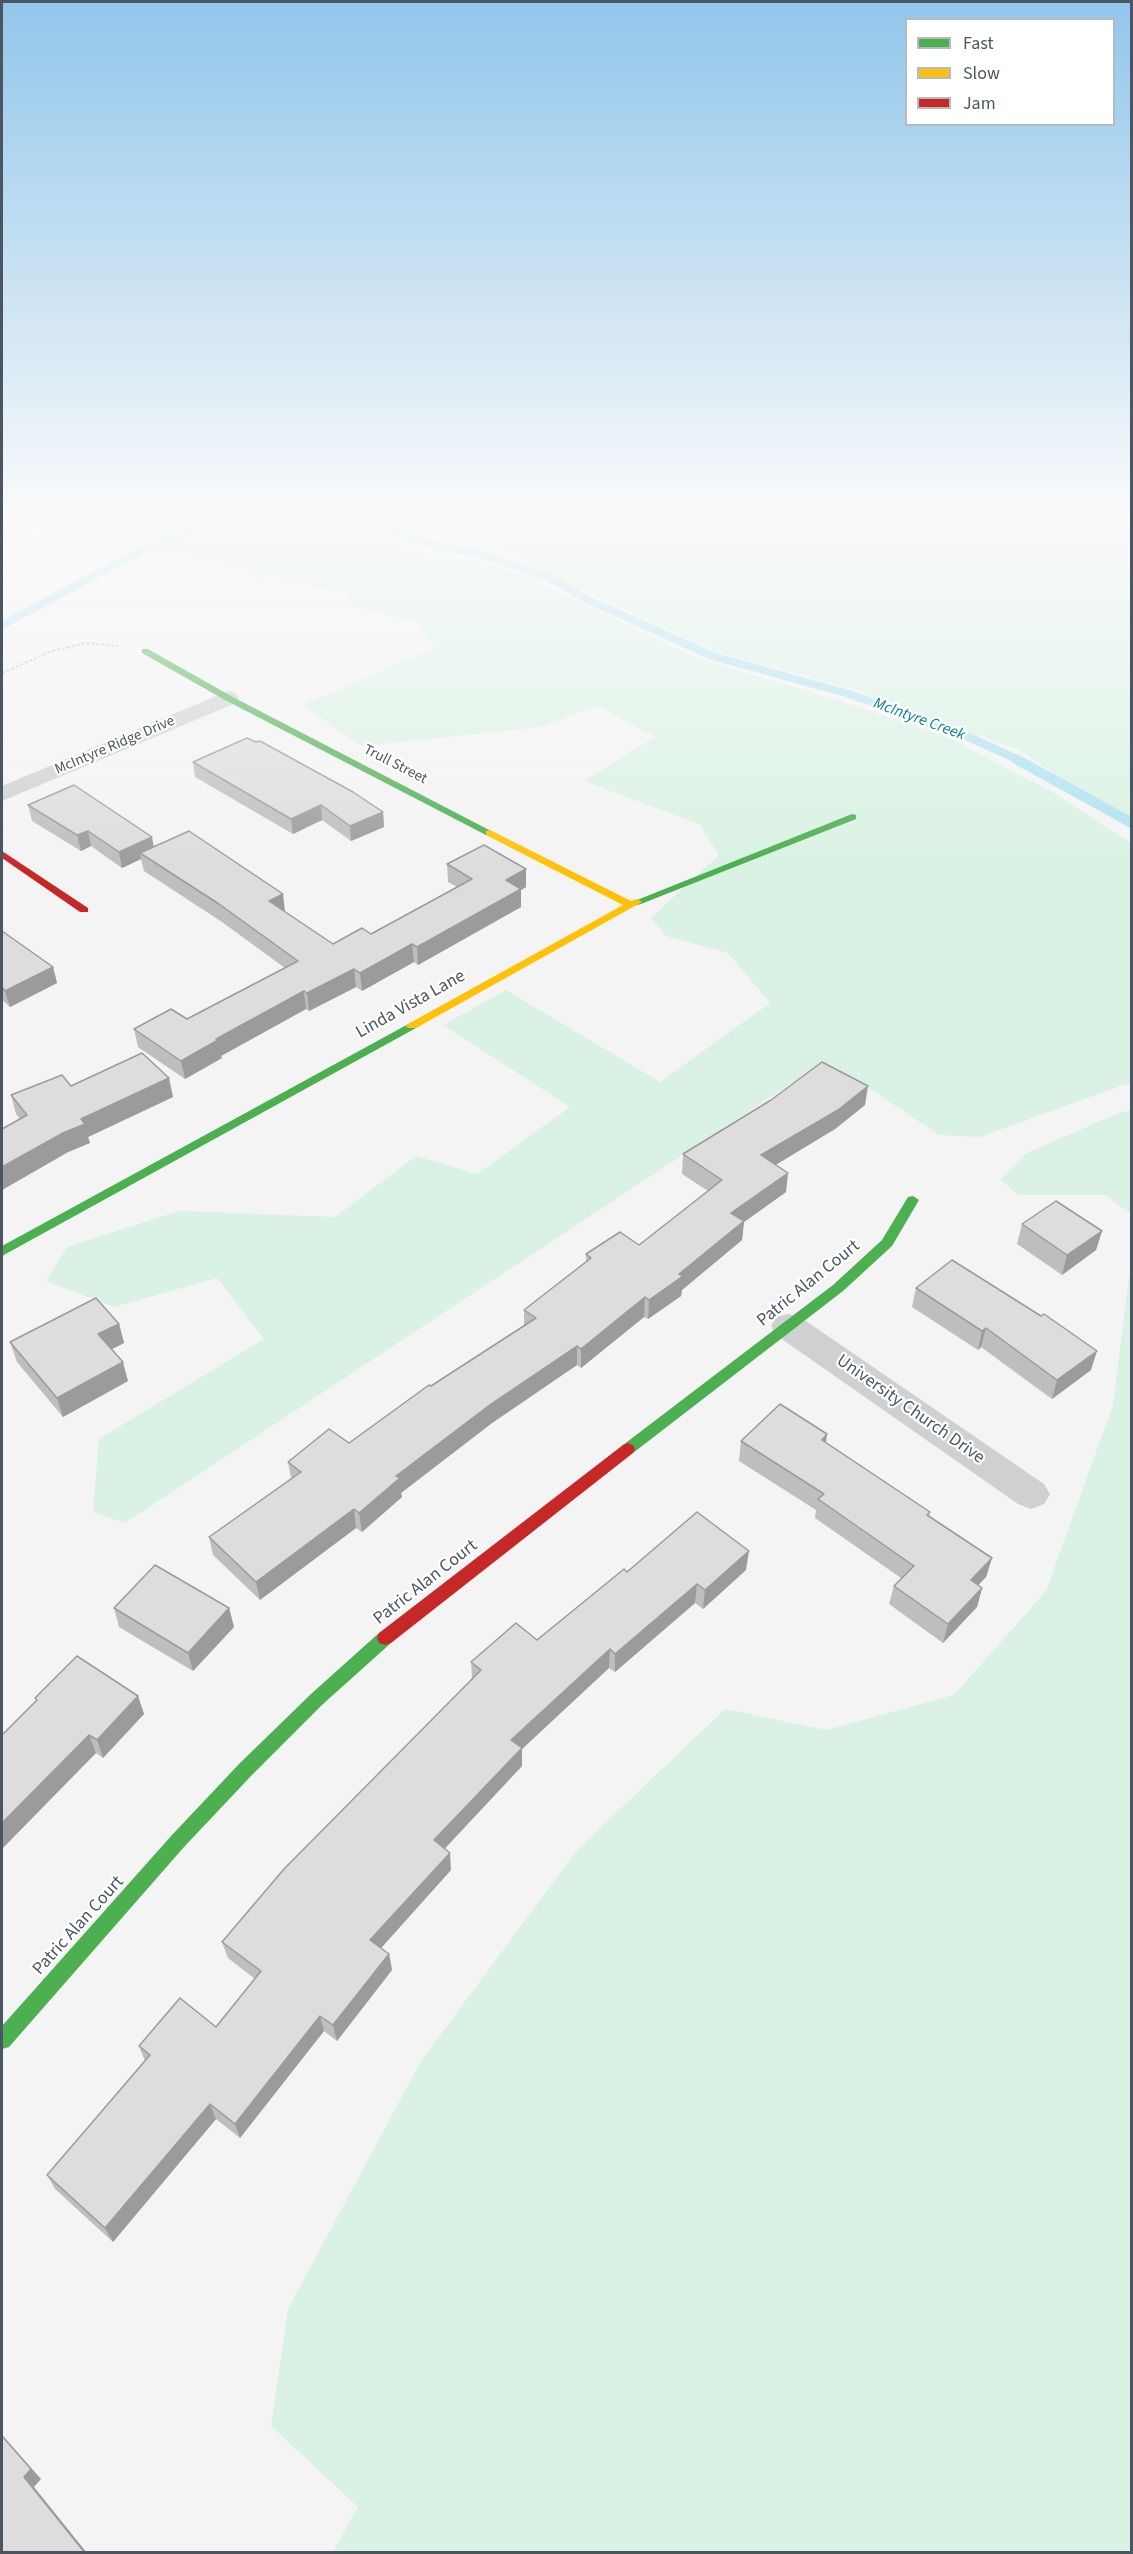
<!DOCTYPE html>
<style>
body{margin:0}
#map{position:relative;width:1133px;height:2554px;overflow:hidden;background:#f4f4f4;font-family:"Source Sans 3",sans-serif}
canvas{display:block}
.frame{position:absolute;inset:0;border:3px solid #4a5661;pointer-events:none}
.legend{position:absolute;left:905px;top:18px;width:210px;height:108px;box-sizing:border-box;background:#fff;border:2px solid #b7bbc0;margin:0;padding:8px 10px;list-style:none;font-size:18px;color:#4a5661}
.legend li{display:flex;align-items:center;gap:12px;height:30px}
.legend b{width:30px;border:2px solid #b7bbc0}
</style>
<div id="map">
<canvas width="1133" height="2554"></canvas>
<div class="frame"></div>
<ul class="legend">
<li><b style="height:8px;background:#4caf50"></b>Fast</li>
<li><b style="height:8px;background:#ffc107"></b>Slow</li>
<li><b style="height:8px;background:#c62828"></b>Jam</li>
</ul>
</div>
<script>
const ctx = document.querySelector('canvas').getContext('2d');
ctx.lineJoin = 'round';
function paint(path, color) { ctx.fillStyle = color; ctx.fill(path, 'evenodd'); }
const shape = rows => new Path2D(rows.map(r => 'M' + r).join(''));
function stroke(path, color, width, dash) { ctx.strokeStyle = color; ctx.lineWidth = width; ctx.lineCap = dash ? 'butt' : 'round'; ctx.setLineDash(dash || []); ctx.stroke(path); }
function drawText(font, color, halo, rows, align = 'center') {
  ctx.font = font + ' "Source Sans 3",sans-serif'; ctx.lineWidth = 4.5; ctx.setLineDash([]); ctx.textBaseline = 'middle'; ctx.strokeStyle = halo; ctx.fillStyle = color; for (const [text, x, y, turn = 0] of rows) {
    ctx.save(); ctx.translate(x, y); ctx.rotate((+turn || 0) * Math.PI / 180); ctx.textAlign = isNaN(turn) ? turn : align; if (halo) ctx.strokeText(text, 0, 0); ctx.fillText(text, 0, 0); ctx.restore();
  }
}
paint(shape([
 [2,511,1131,511,1131,826,1021,751,852,689,713,651,444,525,394,541,424,555,473,560,525,576,699,659,818,694,945,736,1051,791,1131,843,1131,1084,1123,1085,980,1137,939,1135,851,1076,810,1071,125,1523,93,1512,99,1439,264,1339,217,1278,114,1307,46,1281,67,1247,179,1211,335,1217,416,1156,477,1174,570,1107,443,1025,506,990,660,1082,770,1003,728,953,666,936,651,918,719,855,699,824,584,781,655,737,598,706,540,727,362,746,302,705,435,648,419,622,351,606,346,592,246,576,258,571,2,525],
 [1131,1110,1131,1214,1105,1195,1018,1195,1000,1179,1025,1154,1116,1114],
 [1131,1261,1131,2552,333,2552,358,2507,271,2426,288,2309,421,2061,578,1849,725,1709,826,1730,954,1695,1046,1591,1113,1405]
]), '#d9f2e3');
stroke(shape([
 [363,511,408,537,444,548,483,554,549,578,591,601,712,656,849,694,962,734,1019,760],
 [2,625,116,564,204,521,234,511]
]), '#aee2f0', 8);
stroke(shape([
 [1016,759,1132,823]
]), '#aee2f0', 10);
stroke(shape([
 [2,531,37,511],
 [2,673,52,651,87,643,118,646]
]), '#bcc7c4', 2, [3, 2]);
paint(shape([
 [228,691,236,693,239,698,236,703,2,801,2,786,228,691],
 [788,1314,800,1317,1044,1484,1050,1494,1044,1504,1031,1509,1018,1504,776,1335,771,1326,776,1317,788,1314]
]), '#ced0d2');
paint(shape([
 [142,649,148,649,231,696,495,833,490,836,486,835,225,700,142,653,142,649],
 [852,814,856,815,856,819,641,904,637,905,632,902,852,814],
 [412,1022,416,1024,418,1026,416,1028,2,1256,2,1246,412,1022],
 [913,1196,919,1200,892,1246,843,1291,633,1453,623,1453,621,1449,623,1445,833,1285,882,1240,908,1197,913,1196],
 [385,1631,391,1633,393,1638,391,1643,323,1704,251,1776,184,1847,9,2047,2,2049,2,2026,172,1835,239,1764,311,1694,379,1633,385,1631]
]), '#4caf50');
paint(shape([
 [490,830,631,901,637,899,642,902,416,1028,408,1028,406,1026,408,1024,623,905,486,835,486,831,490,830]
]), '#ffc107');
paint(shape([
 [2,851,88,908,88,912,80,912,2,858,2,851],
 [628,1443,633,1445,635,1449,633,1453,391,1643,385,1645,379,1643,377,1638,379,1633,623,1445,628,1443]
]), '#c62828');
paint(shape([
 [193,762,383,812,384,827,351,841,322,820,293,834,195,777],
 [28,805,154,847,285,912,333,944,371,934,457,887,448,882,447,864,526,869,526,887,521,890,521,907,418,965,414,962,362,991,356,987,309,1011,306,1009,221,1056,222,1058,185,1079,138,1047,134,1029,187,1019,285,968,222,922,144,871,141,859,122,868,91,846,81,851,32,821],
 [2,931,53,967,57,983,10,1007,2,1000],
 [71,1086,173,1097,88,1137,90,1143,68,1152,2,1190,2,1129,20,1119,16,1114,11,1095],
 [865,1105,835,1129,775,1165,786,1192,744,1222,742,1240,682,1290,681,1296,648,1319,644,1317,581,1368,577,1365,492,1423,401,1493,402,1497,362,1532,356,1528,260,1600,213,1555,209,1537,291,1478,288,1462,349,1443,524,1326,524,1310,586,1262,586,1254,639,1245,708,1191,682,1174,683,1154],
 [1022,1224,1102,1231,1096,1250,1062,1275,1017,1244],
 [916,1288,1091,1370,1052,1399,981,1347,978,1350,912,1307],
 [119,1324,124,1343,112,1349,128,1381,63,1417,17,1362,10,1342],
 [827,1434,826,1442,930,1512,929,1516,992,1558,986,1577,978,1585,982,1588,977,1607,943,1643,889,1604,894,1586,901,1578,815,1518,816,1510,739,1461,741,1441],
 [746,1570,703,1609,695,1603,615,1672,609,1668,522,1749,522,1766,444,1849,451,1870,381,1948,389,1954,392,1970,337,2041,324,2031,240,2138,216,2119,113,2242,55,2189,47,2175,145,2061,139,2046,216,2027,255,1979,228,1958,222,1942,472,1678,471,1662,537,1640,627,1572],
 [114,1608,229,1608,234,1627,193,1671,119,1627],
 [138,1696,144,1714,103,1758,96,1753,36,1701,35,1698]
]), '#bebebf');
paint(shape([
 [321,805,322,820,293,834,291,819],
 [383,812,384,827,351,841,350,826],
 [88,831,91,846,81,851,77,835],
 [152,837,155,853,140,853,141,859,122,868,119,852],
 [526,869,526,887,521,890,521,907,418,965,417,947,506,880],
 [283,894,285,912,269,901],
 [412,944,414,962,362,991,360,973],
 [53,967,57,983,10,1007,5,991],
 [354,969,356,987,309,1011,307,993],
 [304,991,306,1009,221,1056,222,1058,185,1079,181,1061,216,1039],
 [169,1078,173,1097,88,1137,90,1143,68,1152,2,1190,2,1167,81,1119],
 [868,1086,865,1105,835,1129,759,1175,761,1155],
 [788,1173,786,1192,744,1222,742,1240,682,1290,681,1296,648,1319,649,1300,679,1274,731,1213],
 [1102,1231,1096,1250,1062,1275,1067,1255],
 [645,1297,644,1317,581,1368,581,1349],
 [119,1324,124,1343,104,1353,98,1334],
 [986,1328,981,1347,978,1350,982,1331],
 [577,1346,577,1365,492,1423,401,1493,402,1497,362,1532,359,1513,396,1476,491,1404],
 [1097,1351,1091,1370,1052,1399,1057,1380],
 [123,1362,128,1381,63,1417,57,1398],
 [827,1434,824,1453,822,1440],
 [354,1509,356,1528,260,1600,256,1582],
 [749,1551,746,1570,703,1609,705,1590],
 [992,1558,986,1577,965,1599,971,1580],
 [697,1584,695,1603,615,1672,615,1654],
 [982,1588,977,1607,943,1643,948,1624],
 [229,1608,234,1627,193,1671,188,1653],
 [610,1649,609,1668,522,1749,522,1766,436,1858,434,1840,511,1740],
 [138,1696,144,1714,103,1758,97,1740],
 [89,1735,96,1753,2,1849,2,1823],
 [450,1853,451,1870,373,1957,370,1940],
 [389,1954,392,1970,337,2041,333,2025],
 [320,2016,324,2031,240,2138,235,2124],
 [210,2104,216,2119,113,2242,105,2228],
 [2,2435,41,2479,34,2487,87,2553,85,2553,24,2477]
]), '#9b9b9b');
const building = shape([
 [247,738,256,742,260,741,353,792,383,812,350,826,321,805,291,819,193,762,247,738],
 [74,785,152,837,119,852,88,831,77,835,28,805,74,785],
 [189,831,283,894,269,901,333,944,362,928,371,934,472,879,447,864,484,845,526,869,506,880,521,889,417,947,412,944,360,973,354,969,307,993,304,991,216,1039,218,1040,181,1061,134,1029,171,1009,187,1019,298,961,219,904,140,853,189,831],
 [2,931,53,967,5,991,2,987,2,931],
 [142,1053,169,1078,81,1119,85,1124,63,1133,2,1167,2,1129,27,1115,11,1095,62,1075,71,1086,142,1053],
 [822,1062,868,1086,838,1110,761,1155,788,1173,731,1213,744,1221,679,1274,683,1276,649,1300,645,1297,581,1349,577,1346,491,1404,396,1476,400,1478,359,1513,354,1509,256,1582,209,1537,301,1472,288,1462,329,1429,349,1443,429,1385,431,1386,536,1318,524,1310,591,1258,586,1254,620,1232,639,1245,722,1180,683,1154,771,1100,822,1062],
 [1056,1201,1102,1231,1067,1255,1022,1224,1056,1201],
 [952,1260,1041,1316,1044,1314,1097,1351,1057,1380,986,1328,982,1331,916,1288,952,1260],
 [96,1298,119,1324,98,1334,123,1362,57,1398,10,1342,96,1298],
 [780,1404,827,1434,822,1440,930,1512,927,1515,992,1558,971,1580,982,1588,948,1624,894,1586,914,1566,818,1499,824,1494,741,1441,780,1404],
 [697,1512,749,1551,705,1590,697,1584,615,1654,610,1649,511,1740,522,1748,434,1840,450,1853,370,1940,389,1954,333,2025,320,2016,235,2124,210,2104,105,2228,47,2175,150,2055,139,2046,180,1998,216,2027,261,1971,222,1942,284,1869,481,1670,471,1662,516,1623,537,1640,624,1569,627,1572,697,1512],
 [155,1565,229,1608,188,1653,114,1608,155,1565],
 [77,1656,138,1696,97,1740,89,1735,2,1823,2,1735,37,1700,35,1698,77,1656],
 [2,2436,31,2469,24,2477,85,2553,2,2553,2,2436]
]);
paint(building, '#ddddde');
stroke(building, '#9b9b9b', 1.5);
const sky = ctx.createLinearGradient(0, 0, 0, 868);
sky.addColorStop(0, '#91c6eb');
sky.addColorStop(0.59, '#fafafa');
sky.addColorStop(1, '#fafafa00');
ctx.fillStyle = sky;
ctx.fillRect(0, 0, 1133, 868);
drawText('15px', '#4a5661', '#fff', [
 ["McIntyre Ridge Drive",115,746,-23],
 ["Trull Street",395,765,27]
]);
drawText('italic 16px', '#0c7c9b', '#fff', [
 ["McIntyre Creek",919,720,20]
]);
drawText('18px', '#4a5661', '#fff', [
 ["Linda Vista Lane",411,1005,-29],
 ["Patric Alan Court",809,1284,-39],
 ["University Church Drive",910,1410,35],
 ["Patric Alan Court",426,1583,-38],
 ["Patric Alan Court",79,1926,-48]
]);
</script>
